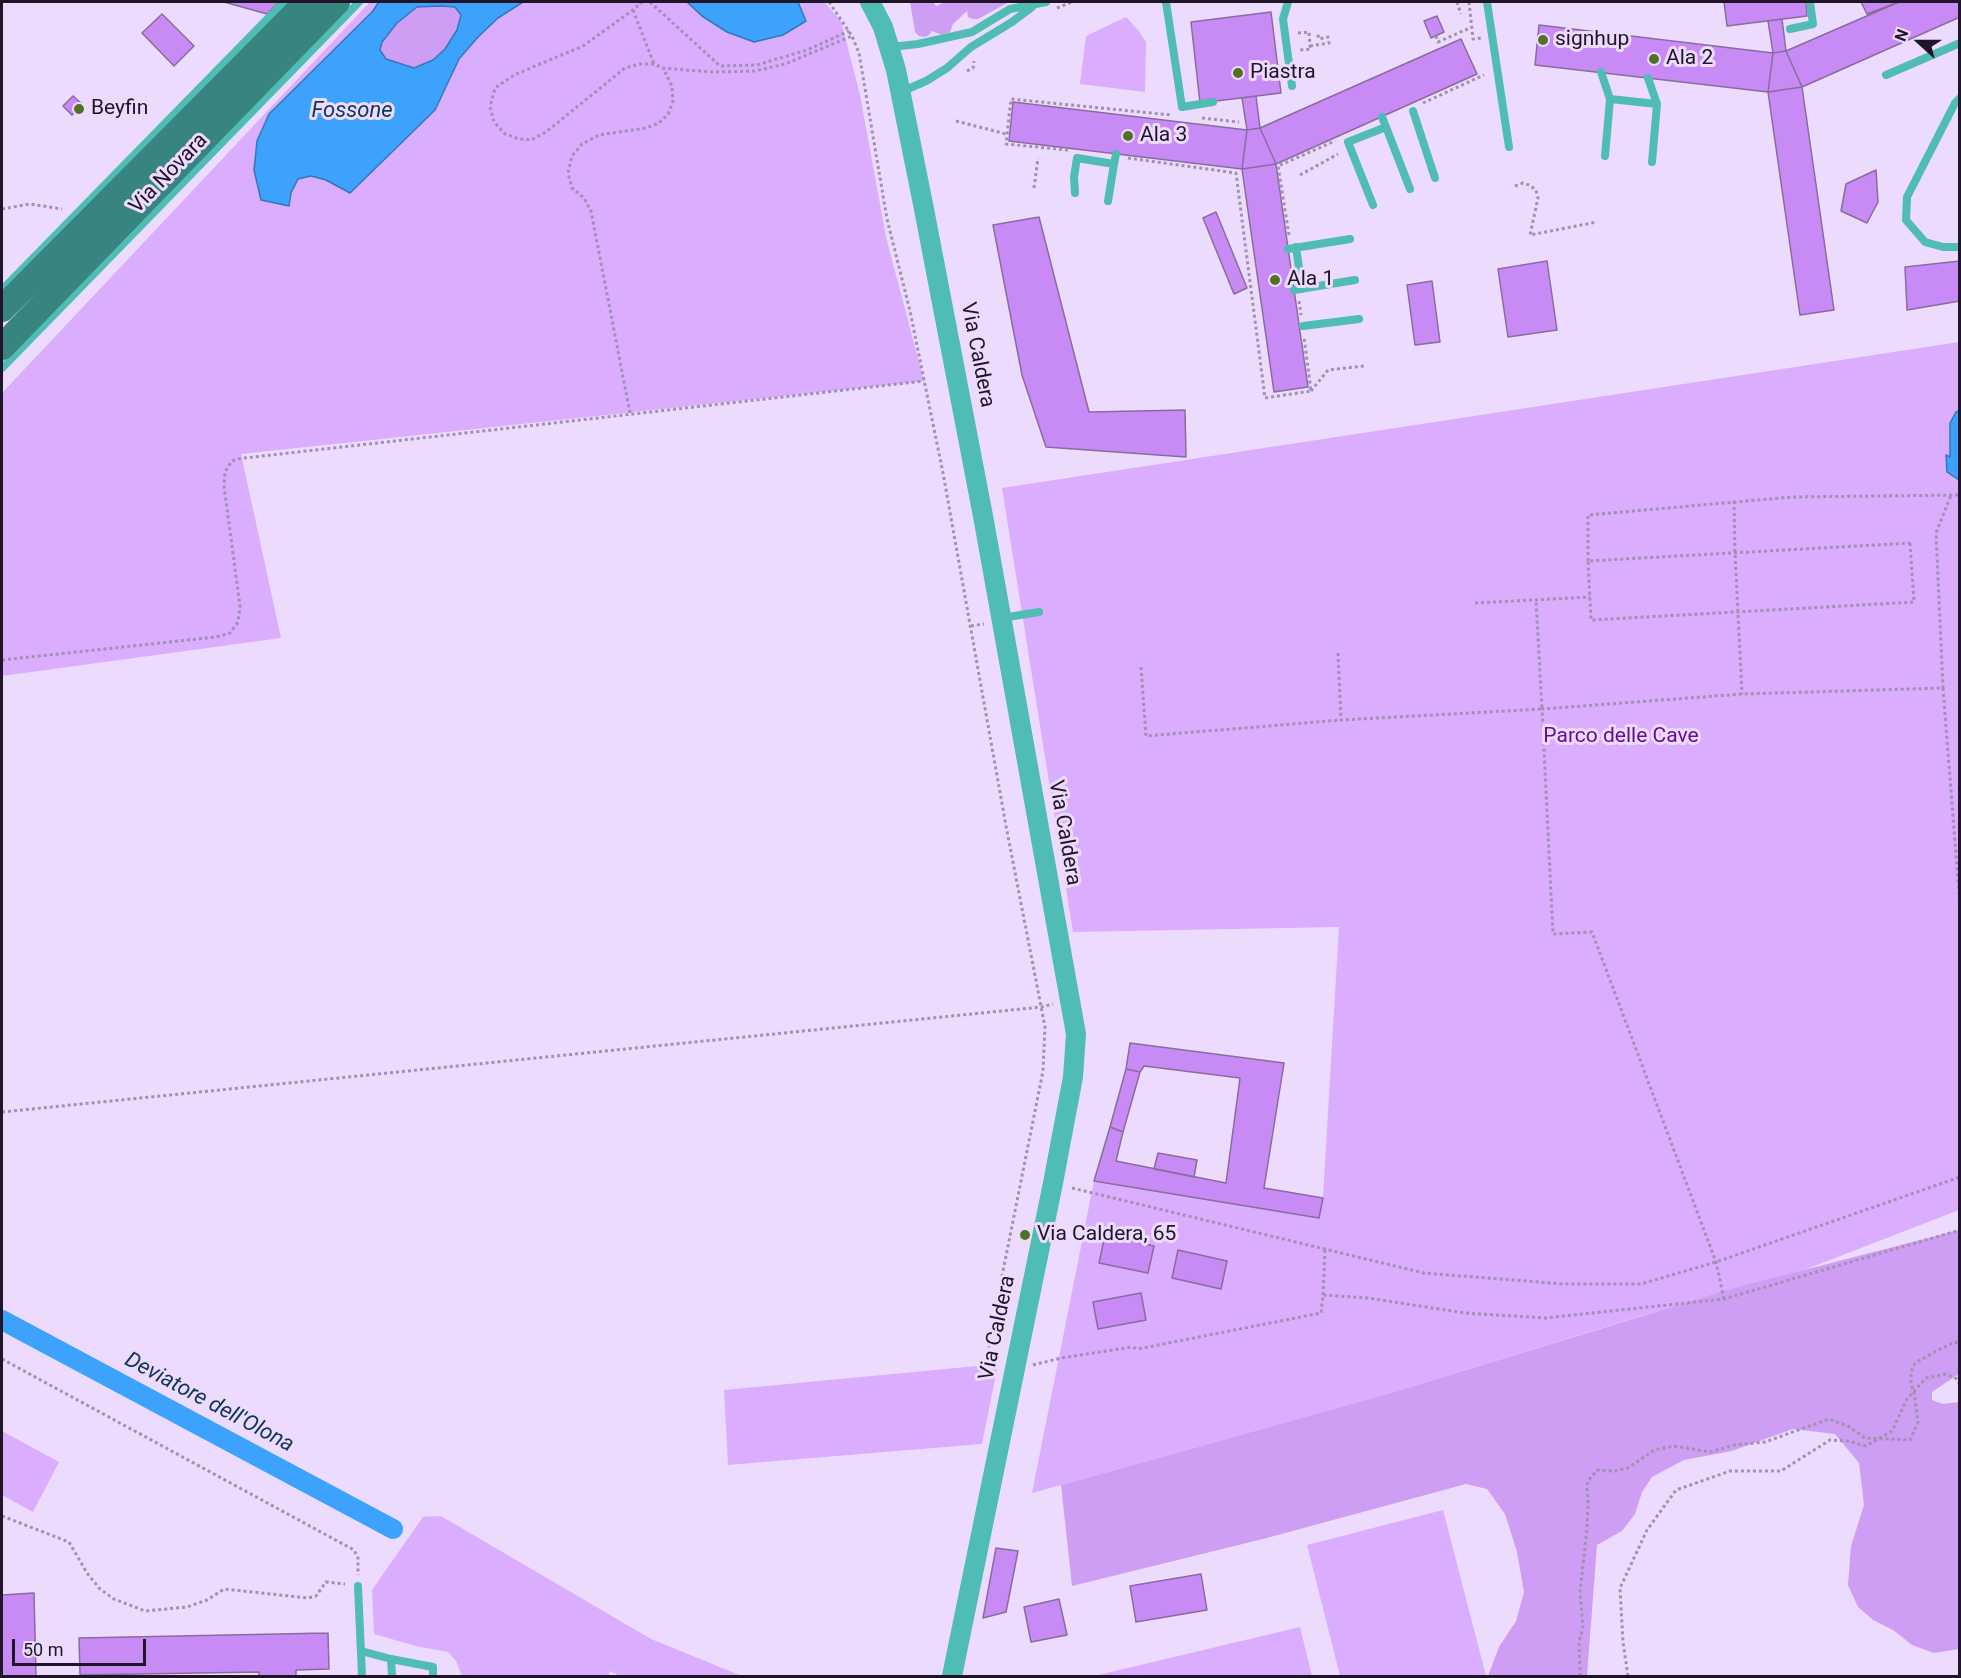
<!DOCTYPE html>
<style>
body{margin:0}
#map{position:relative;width:1961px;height:1678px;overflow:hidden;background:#eddbfd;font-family:Roboto,sans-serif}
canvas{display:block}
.frame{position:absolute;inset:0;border:3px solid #1f1428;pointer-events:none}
.north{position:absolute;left:1889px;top:12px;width:60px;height:60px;-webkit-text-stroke:4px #eddbfd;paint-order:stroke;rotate:291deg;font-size:16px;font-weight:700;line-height:24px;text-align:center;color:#1f1428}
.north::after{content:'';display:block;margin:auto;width:21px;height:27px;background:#1f1428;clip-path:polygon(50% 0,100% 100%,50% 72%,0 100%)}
.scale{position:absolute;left:12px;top:1639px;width:134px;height:27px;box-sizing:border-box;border:3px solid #1f1428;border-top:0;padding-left:8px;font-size:18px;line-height:21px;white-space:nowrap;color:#1f1428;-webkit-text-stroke:4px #eddbfd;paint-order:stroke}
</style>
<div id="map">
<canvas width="1961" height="1678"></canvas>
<div class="frame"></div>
<div class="north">N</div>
<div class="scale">50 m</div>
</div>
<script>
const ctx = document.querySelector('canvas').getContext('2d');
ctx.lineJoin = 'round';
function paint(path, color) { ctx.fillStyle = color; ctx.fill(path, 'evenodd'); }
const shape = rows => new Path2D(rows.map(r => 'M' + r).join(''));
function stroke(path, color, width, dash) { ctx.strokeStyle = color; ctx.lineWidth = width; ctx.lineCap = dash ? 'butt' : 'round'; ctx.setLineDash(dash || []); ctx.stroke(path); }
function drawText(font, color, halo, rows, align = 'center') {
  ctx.font = font + ' Roboto,sans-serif'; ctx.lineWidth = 6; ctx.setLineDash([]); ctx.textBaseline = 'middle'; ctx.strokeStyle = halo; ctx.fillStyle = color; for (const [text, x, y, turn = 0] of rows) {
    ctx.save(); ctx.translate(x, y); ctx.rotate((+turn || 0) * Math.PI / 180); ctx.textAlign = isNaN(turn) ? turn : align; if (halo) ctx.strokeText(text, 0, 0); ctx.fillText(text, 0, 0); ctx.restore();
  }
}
paint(shape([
 [370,2,824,2,841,21,860,95,886,237,924,381,241,454,281,638,2,676,2,393],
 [1126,17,1138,30,1146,42,1145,92,1080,84,1086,36],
 [1959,342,1959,1210,1804,1270,1641,1316,1394,1392,1032,1493,1094,1181,1319,1218,1323,1196,1339,927,1073,932,1002,488],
 [998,1364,982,1444,728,1465,724,1390],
 [2,1431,59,1462,33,1512,2,1495],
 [1443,1510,1486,1676,1340,1676,1307,1545],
 [441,1516,651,1639,742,1676,620,1676,610,1671,608,1676,462,1676,456,1661,448,1652,416,1646,374,1634,372,1590,423,1517],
 [1300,1627,1312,1676,1094,1676]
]), '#daadfe');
paint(shape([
 [910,2,933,2,936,6,946,2,1009,2,978,19,973,19,968,17,967,11,953,24,950,32,942,35,932,31,928,36,924,37,919,36,915,32],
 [441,6,455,7,461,15,457,30,445,49,433,60,414,68,386,59,380,50,382,41,397,23,417,7],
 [1959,1230,1959,1374,1932,1392,1932,1400,1943,1404,1959,1402,1959,1649,1934,1653,1912,1645,1893,1630,1873,1620,1858,1607,1848,1585,1851,1546,1864,1505,1859,1463,1835,1434,1793,1429,1732,1451,1684,1460,1652,1477,1642,1492,1635,1514,1622,1531,1597,1545,1587,1676,1488,1676,1499,1647,1516,1621,1524,1592,1517,1552,1505,1514,1487,1489,1466,1484,1263,1539,1072,1586,1061,1485,1394,1392,1734,1288]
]), '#ce9ef4');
const water = shape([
 [379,2,523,2,498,18,478,37,459,59,435,110,350,193,326,180,311,176,298,179,291,193,289,206,261,200,254,170,257,141,269,114,372,12,379,2],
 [441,6,455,7,461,15,457,30,445,49,433,60,414,68,386,59,380,50,382,42,397,23,417,7,441,6],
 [687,2,798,2,806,21,783,35,754,42,727,32,702,16,687,2],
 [1959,411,1960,411,1959,480,1947,472,1946,455,1950,457,1950,423,1956,412,1959,411]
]);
paint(water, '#3ca2fb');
stroke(water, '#3377bc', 1.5);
stroke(shape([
 [2,1320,393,1529]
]), '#3ca2fb', 20);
const building = shape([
 [224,2,279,2,267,14,224,2],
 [1724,2,1806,2,1807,16,1727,26,1724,2],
 [1861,2,1899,2,1867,14,1861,2],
 [1899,2,1960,2,1960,17,1802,87,1786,51,1899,2],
 [1271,12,1281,93,1200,103,1191,22,1271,12],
 [162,14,194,46,174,66,142,33,162,14],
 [1437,16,1444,32,1431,38,1424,21,1437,16],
 [1782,19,1786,51,1773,53,1768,21,1782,19],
 [1539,25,1773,53,1768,92,1535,65,1539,25],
 [1461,39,1477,74,1276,164,1260,128,1461,39],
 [1786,51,1802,87,1768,92,1773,53,1786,51],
 [1802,87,1834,310,1800,315,1768,92,1802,87],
 [73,96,82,104,72,115,63,106,73,96],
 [1256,96,1260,128,1247,130,1242,98,1256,96],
 [1013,102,1247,130,1242,169,1009,141,1013,102],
 [1260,128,1276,164,1242,169,1247,130,1260,128],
 [1276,164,1308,387,1274,392,1242,169,1276,164],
 [1876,170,1878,202,1867,223,1841,211,1846,184,1876,170],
 [1216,212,1247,288,1234,294,1203,218,1216,212],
 [1039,217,1089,412,1185,410,1186,457,1046,447,1022,375,993,225,1039,217],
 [1547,261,1557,330,1508,337,1498,269,1547,261],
 [1960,261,1960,301,1907,310,1905,267,1960,261],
 [1432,281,1440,342,1415,345,1407,285,1432,281],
 [1130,1043,1284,1063,1264,1188,1323,1198,1319,1218,1094,1181,1110,1127,1123,1132,1116,1161,1226,1183,1240,1078,1144,1066,1140,1072,1126,1069,1130,1043],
 [1126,1069,1140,1072,1123,1132,1110,1127,1126,1069],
 [1158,1153,1197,1160,1194,1177,1154,1169,1158,1153],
 [1105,1235,1154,1246,1148,1273,1099,1263,1105,1235],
 [1178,1250,1227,1261,1221,1289,1172,1278,1178,1250],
 [1141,1293,1146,1320,1098,1329,1093,1302,1141,1293],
 [996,1548,1018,1551,1006,1612,983,1618,996,1548],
 [1201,1574,1207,1610,1136,1622,1130,1586,1201,1574],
 [34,1593,36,1676,2,1676,2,1595,34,1593],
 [1059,1599,1067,1635,1031,1642,1024,1607,1059,1599],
 [328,1633,329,1669,296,1670,296,1676,259,1676,259,1672,80,1675,79,1638,328,1633]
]);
paint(building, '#c88bf6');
stroke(building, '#886c9e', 1.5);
stroke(shape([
 [639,2,641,3,633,10,583,46,514,75,495,88,490,107,494,122,505,134,519,139,531,140,546,132,625,68,640,64,654,64,663,68,712,72,755,71,785,64,852,36],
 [650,2,720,66,757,65,807,50,849,31],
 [829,2,852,36,859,53,887,219,910,311,943,473,1006,826,1045,1027,1043,1071,989,1341,990,1355,997,1359],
 [1457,2,1461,14],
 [1469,2,1473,39,1481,38],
 [1057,8,1072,2],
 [633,10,654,64],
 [1298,33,1309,32,1310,46,1311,49,1300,50],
 [1436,36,1438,42,1472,27],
 [1310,46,1329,43,1328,37,1319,39,1317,32],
 [967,71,973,68,974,61],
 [1423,103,1484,75],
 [1202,118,1239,122],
 [956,121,1006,134],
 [1068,150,1006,144,1011,99,1171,115],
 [1128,158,1236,173,1265,398,1311,391,1304,337],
 [1300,175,1338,154],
 [1515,186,1523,183,1529,185,1536,190,1538,198,1530,235,1597,222],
 [1034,188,1038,158],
 [2,209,30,204,62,209],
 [1289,235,1278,166,1335,141],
 [1299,301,1301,315],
 [1311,391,1328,370,1364,366],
 [630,413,591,211,584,198,572,188,568,173,572,156,582,144,599,135,646,128,659,123,668,114,673,102,672,86,663,68],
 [1734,501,1735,553,1742,694],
 [1910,543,1914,602,1591,620,1588,561,1910,543],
 [1588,561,1588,515,1792,497,1960,495],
 [1475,603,1590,597],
 [971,626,984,624],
 [1338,653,1341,720,1542,709,1536,600],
 [2,660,216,637,230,633,238,622,240,606,224,486,225,472,231,462,236,459,924,381],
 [1141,667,1146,736,1341,720],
 [1943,688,1960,906],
 [2,1112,1041,1007,1053,1004],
 [1072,1188,1424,1273,1564,1284,1641,1284,1716,1262,1960,1177],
 [1323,1295,1325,1250],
 [1724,1299,1716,1262,1592,932,1553,934,1542,709,1742,694,1943,688,1936,533,1951,495],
 [2,1359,354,1550,358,1558,358,1575],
 [1033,1365,1061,1358,1132,1347,1138,1349,1321,1313,1323,1295,1368,1298,1465,1313,1545,1318,1724,1299,1960,1230],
 [2,1516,69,1542,87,1573,100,1589,114,1599,145,1611,187,1607,207,1600,224,1589,308,1598,316,1596,326,1582,345,1584],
 [1580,1676,1579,1642,1583,1627,1580,1592,1587,1529,1588,1501,1587,1489,1588,1481,1597,1470,1615,1471,1628,1468,1654,1450,1674,1446,1710,1452,1734,1445,1765,1442,1829,1419,1848,1426,1865,1438,1910,1440,1918,1422,1914,1392,1911,1384,1911,1372,1915,1363,1942,1348,1955,1342,1960,1344],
 [1628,1676,1623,1642,1620,1588,1647,1530,1676,1490,1730,1471,1781,1471,1830,1440,1848,1441,1866,1446,1892,1431,1907,1399,1926,1378,1946,1374,1957,1379,1960,1385]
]), '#a191ae', 3, [3, 3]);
stroke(shape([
 [1166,2,1182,107,1213,102],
 [1288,2,1283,19,1292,86],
 [1487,2,1509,147],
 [1790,29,1813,24,1810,2],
 [891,47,918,44,972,32,1010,9,1046,2],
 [1601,72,1610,99,1605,156],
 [1886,75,1960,43],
 [1648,78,1657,104,1652,162],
 [901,92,926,81,947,68,971,47,1012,22,1032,7],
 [1960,98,1955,103,1907,197,1906,220,1925,242,1943,247,1960,247],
 [1610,99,1657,104],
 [1413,111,1435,178],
 [1382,117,1386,127],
 [1114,164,1116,154],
 [1075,193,1074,177,1077,158,1114,164,1108,201],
 [1373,205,1348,142,1386,127,1410,189],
 [1296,247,1302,289],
 [1288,249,1350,239],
 [2,290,284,2],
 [1294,290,1355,280],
 [1303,326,1359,319],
 [2,368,359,2],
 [1002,618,1039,612],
 [358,1586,362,1676],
 [361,1651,391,1659,433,1667,433,1676],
 [391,1659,392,1676]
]), '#4fbcb5', 8);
stroke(shape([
 [870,2,883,27,896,70,923,204,983,516,1076,1034,1073,1077,1053,1183,952,1676]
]), '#4fbcb5', 20);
stroke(shape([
 [2,309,307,2],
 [2,347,337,2]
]), '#38847f', 26);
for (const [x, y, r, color] of [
 [1543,40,6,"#517127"],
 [1654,59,6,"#517127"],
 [1238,73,6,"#517127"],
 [79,109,6,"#517127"],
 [1128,136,6,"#517127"],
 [1275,280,6,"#517127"],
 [1025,1235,6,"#517127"]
]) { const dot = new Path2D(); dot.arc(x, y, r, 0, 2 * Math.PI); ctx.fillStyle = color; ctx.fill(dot); stroke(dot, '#eddbfd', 2); }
drawText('21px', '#1f1428', '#eddbfd', [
 ["signhup",1555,40],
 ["Ala 2",1666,59],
 ["Piastra",1250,73],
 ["Beyfin",91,109],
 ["Ala 3",1140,136],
 ["Ala 1",1287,280],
 ["Via Caldera, 65",1037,1235]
], 'left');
drawText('21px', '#1f1428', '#eddbfd', [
 ["Via Novara",169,174,-46],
 ["Via Caldera",977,355,79],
 ["Via Caldera",1064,833,80],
 ["Via Caldera",998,1328,-78]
]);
drawText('21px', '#650d92', '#eddbfd', [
 ["Parco delle Cave",1621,737]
]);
drawText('italic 22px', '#0e3659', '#eddbfd', [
 ["Fossone",352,111],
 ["Deviatore dell'Olona",209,1403,28]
]);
</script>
